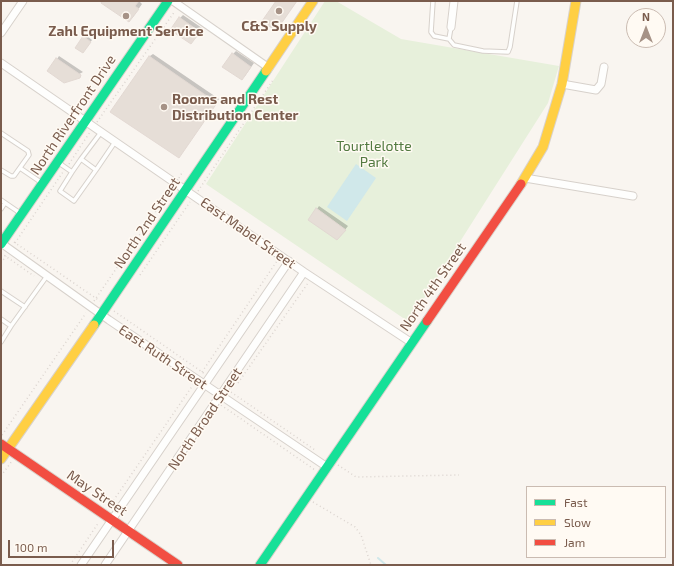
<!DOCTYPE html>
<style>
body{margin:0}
#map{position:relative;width:674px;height:566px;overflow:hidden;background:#f9f5f0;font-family:"Exo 2",sans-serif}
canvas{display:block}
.frame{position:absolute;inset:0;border:2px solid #7a5c4d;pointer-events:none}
.legend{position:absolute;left:526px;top:486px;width:140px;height:72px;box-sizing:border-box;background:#fffaf3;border:1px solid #cabbb1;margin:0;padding:5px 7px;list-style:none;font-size:12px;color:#7a5c4d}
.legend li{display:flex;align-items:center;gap:8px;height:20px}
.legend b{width:20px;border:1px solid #cabbb1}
.north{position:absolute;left:626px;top:8px;width:40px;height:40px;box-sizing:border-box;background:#fffaf3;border:1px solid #cabbb1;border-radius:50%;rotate:0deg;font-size:11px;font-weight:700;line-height:16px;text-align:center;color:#7a5c4d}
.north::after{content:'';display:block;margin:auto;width:14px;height:18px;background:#a69286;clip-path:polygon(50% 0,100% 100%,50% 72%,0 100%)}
.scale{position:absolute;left:8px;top:540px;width:106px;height:18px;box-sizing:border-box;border:2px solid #7a5c4d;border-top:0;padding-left:5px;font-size:12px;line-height:14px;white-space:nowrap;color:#7a5c4d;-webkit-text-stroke:3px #fffaf3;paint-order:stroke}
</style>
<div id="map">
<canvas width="674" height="566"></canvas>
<div class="frame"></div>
<ul class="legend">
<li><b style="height:5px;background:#16e098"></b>Fast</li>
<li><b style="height:5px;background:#ffcf43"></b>Slow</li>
<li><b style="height:5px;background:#f24e42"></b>Jam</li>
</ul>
<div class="north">N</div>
<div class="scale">100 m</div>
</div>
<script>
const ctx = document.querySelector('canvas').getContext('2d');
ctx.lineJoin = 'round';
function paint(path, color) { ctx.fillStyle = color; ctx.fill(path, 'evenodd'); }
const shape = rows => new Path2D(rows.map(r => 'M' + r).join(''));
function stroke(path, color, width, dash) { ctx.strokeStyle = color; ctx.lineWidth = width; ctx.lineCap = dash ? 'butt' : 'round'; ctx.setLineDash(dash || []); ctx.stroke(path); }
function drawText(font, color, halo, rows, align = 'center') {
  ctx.font = font + ' "Exo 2",sans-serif'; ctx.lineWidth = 3; ctx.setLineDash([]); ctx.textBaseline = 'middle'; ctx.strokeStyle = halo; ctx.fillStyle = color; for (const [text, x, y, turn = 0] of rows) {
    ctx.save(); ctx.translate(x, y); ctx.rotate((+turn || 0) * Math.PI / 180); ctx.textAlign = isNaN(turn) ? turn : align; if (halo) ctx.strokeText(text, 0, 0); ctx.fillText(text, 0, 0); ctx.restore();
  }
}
paint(shape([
 [325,1,336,1,401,39,559,66,548,103,409,322,206,184]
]), '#e7f0db');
paint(shape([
 [356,164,376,178,347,221,327,207]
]), '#d0e8ea');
paint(shape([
 [104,1,139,1,142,4,133,17],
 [277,1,297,1,276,30],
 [183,15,202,28,193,40,180,18],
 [86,35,92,40,83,52,84,37],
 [236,51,254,63,245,76,233,54],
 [153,54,219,99,179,157,150,56],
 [59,56,83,72,64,82,57,59],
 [319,206,348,226,340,236,317,209]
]), '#0003');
stroke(shape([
 [378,558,386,565]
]), '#d0e8ea', 2);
const building = shape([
 [102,1,139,1,135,6,139,9,129,22,101,3,102,1],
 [276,1,297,1,276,31,262,21,276,1],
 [179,17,200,32,191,44,170,30,179,17],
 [83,36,91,42,83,53,75,48,83,36],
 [232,53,251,67,242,80,222,67,232,53],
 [149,56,217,103,179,158,110,112,149,56],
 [56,58,81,75,80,78,64,83,47,71,56,58],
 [316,208,346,230,337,240,308,220,316,208]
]);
paint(building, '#e6ded7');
stroke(building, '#e2d8d2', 1);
const lane = shape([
 [433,1,431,32,434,36,449,39],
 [451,27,449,39,454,45,483,51,508,52,510,47,517,1],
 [1,133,28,151,29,155,14,176,11,176,1,170],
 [81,159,102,131],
 [59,163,72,172,81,159,96,170,74,201,60,191,72,172],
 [20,168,42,183],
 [96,170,115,142],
 [1,200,20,213],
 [1,209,5,203],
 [1,291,25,307],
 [1,319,11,326,1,342],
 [11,326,47,276]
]);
const street = shape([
 [173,1,269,68],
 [451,27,454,1],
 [1,33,23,1],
 [1,63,304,272,412,343],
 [562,84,596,90,601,84,604,67],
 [525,178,633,196],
 [1,243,109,320,327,467],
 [81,565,289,261],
 [105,565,304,272]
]);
const fast = shape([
 [1,244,168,1],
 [94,325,266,71],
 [260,565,427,321]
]);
const slow = shape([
 [266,71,313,1],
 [521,184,543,147,562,84,576,1],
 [1,459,94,325]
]);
const jam = shape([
 [427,321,521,184],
 [1,444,178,565]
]);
stroke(lane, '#d7d1cb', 5.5);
stroke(street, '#d7d1cb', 9);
stroke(fast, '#d9d2cb', 11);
stroke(slow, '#d9d2cb', 11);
stroke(jam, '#d9d2cb', 11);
stroke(shape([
 [97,122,175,11],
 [69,164,90,132],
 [179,178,183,171],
 [198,191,273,80],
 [14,242,100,301],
 [15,243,63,172],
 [1,253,34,276],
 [1,263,6,256],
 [140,275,190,202],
 [94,301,171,189],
 [114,311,205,374],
 [202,372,277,261],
 [238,383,308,283],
 [231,392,315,450],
 [221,405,315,470],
 [2,435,86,313],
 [338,465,356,477,459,475],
 [1,476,12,461],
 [313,502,355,527,361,535,371,565],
 [109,507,193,385],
 [70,565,99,522]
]), '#dcd5d0', 1.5, [1, 3]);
stroke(lane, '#fefefd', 3.5);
stroke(street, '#fefefd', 7);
stroke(fast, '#16e098', 9);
stroke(slow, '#ffcf43', 9);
stroke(jam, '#f24e42', 9);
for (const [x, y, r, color] of [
 [279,11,4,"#a69286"],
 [126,16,4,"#a69286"],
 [164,107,4,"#a69286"]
]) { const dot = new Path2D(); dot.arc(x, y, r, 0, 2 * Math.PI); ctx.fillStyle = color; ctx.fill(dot); stroke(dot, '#fffaf3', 1.5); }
drawText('bold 14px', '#7a5c4d', '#fffaf3', [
 ["C&S Supply",279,26],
 ["Zahl Equipment Service",126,31],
 ["Rooms and Rest",172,99,"left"],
 ["Distribution Center",172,115,"left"]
]);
drawText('14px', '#7a5c4d', '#fffaf3', [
 ["North Riverfront Drive",73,115,-56],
 ["North 2nd Street",147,223,-56],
 ["East Mabel Street",248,233,35],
 ["North 4th Street",433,287,-55],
 ["East Ruth Street",163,357,34],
 ["North Broad Street",205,419,-56],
 ["May Street",97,493,34]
]);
drawText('14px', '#537a41', '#fffaf3', [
 ["Tourtlelotte",374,146],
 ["Park",374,162]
]);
</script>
